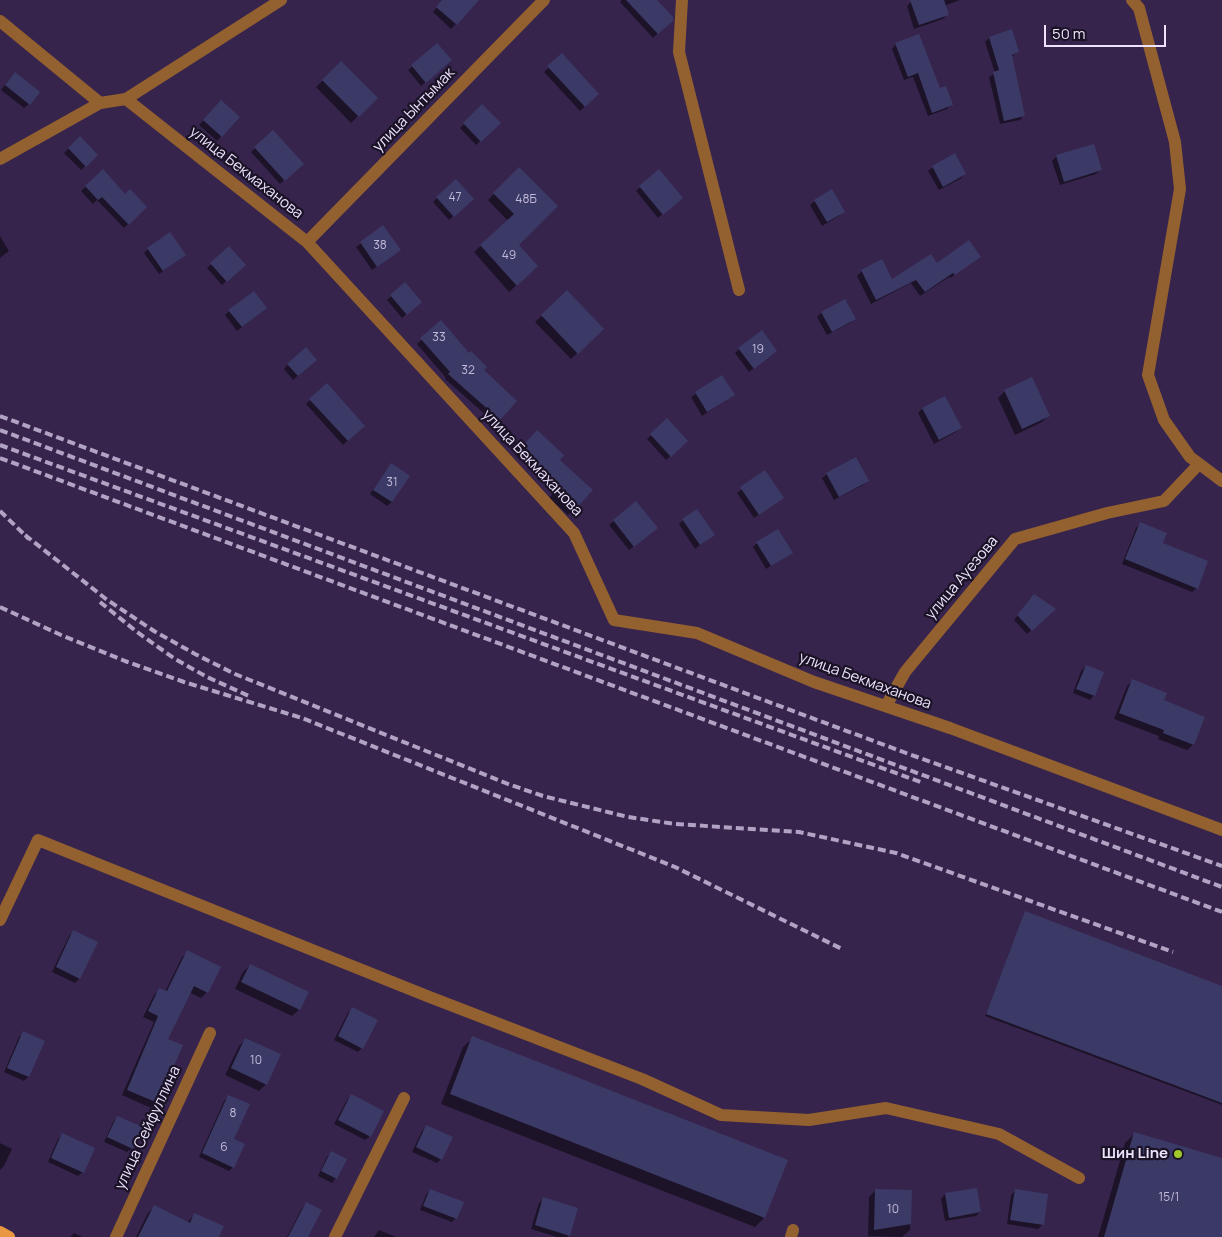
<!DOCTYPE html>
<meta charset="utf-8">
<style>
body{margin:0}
#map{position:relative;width:1222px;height:1237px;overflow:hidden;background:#37244d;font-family:Manrope,sans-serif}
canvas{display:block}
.scale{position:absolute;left:1044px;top:25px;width:122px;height:22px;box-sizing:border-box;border:2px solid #eee3fe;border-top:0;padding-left:6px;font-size:15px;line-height:18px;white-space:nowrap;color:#eee3fe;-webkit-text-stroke:4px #1a1225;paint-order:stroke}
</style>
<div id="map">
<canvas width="1222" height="1237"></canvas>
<div class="scale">50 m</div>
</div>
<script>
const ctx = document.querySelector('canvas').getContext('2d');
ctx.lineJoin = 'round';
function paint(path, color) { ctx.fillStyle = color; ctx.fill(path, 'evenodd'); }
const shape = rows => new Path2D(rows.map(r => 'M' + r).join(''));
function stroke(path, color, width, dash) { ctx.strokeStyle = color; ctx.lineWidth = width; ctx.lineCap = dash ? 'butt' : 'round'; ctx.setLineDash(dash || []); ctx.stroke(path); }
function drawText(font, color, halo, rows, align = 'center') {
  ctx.font = font + ' Manrope,sans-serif'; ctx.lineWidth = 4.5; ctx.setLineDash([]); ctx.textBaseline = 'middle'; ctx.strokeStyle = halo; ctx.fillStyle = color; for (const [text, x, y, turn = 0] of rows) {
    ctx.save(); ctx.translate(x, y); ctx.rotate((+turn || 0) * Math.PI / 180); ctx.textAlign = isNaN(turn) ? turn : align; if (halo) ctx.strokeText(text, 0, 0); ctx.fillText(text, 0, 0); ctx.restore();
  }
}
paint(shape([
 [443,0,466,0,473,5,451,29,433,12],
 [622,0,655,0,671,20,653,38,620,2],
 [917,0,960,0,944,6,947,15,943,19,914,29,907,6,911,2],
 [989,38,1018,52,1011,57,1024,115,1020,120,1000,124,989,77,995,73,985,42],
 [896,44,939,89,951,105,947,109,928,116,913,77,904,80,892,49],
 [436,45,446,64,421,86,408,70],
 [562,55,598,94,580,111,544,72],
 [341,63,376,98,351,123,316,87],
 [10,78,29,104,24,108,1,90],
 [221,101,239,117,217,141,199,125],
 [482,106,499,123,476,145,460,128],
 [273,132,302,164,280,184,251,152],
 [80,138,97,155,81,170,64,153],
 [1057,156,1100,170,1096,174,1060,185,1052,161],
 [933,167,965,174,960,179,939,190,928,171],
 [519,169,518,245,530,273,509,292,474,252,508,221,488,200],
 [103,171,125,196,146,207,124,228,97,200,93,204,81,191],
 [640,187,677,202,658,218,636,191],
 [437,198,468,203,449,220,433,202],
 [815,201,844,211,839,216,822,226,810,205],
 [383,227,399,250,372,270,356,247],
 [0,236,9,251,0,258],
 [229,248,244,265,222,285,207,268],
 [148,249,180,259,159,274,144,253],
 [975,261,950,278,949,277,920,296,911,283,871,304,857,276,862,271,892,281,936,264],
 [567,292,602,329,571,359,535,322],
 [391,296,416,306,402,318,387,300],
 [229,311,261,312,237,331,225,315],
 [821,313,855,319,850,323,827,335,817,317],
 [441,322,482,370,516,401,495,423,445,379,446,378,417,344],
 [739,349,776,351,749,372,735,353],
 [288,364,311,364,293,380,284,369],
 [722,377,733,395,702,416,691,397],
 [1005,391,1049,415,1042,422,1015,435,998,398],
 [945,397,961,428,956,432,934,444,918,413,922,409],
 [310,400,359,430,343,445,306,404],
 [667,420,686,441,666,460,647,439],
 [537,432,559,460,591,490,568,515,549,498,555,491,515,455],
 [387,469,392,502,387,506,370,494],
 [765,472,782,498,754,518,737,493],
 [827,474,867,481,863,485,834,500,822,478],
 [636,503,652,532,629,550,609,525],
 [683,520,713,535,695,549,679,524],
 [1140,524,1161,544,1197,588,1192,592,1122,564,1136,528],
 [757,543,791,553,766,569,753,547],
 [1029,600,1054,609,1027,634,1014,620],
 [1086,666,1094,695,1090,700,1073,693,1081,671],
 [1133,680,1162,701,1203,717,1193,745,1187,750,1158,739,1159,736,1114,719,1127,686],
 [1025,913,1222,987,1222,1105,985,1016],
 [73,932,79,979,75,983,52,972,69,936],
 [188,952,219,968,207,992,201,998,189,992,167,1039,157,1102,151,1108,122,1095,154,1022,143,1017,154,995,160,989,165,992,182,957],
 [250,965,299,1010,292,1016,235,989,243,972],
 [352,1009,362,1048,358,1052,334,1040,348,1013],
 [23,1033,43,1042,28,1077,24,1081,4,1072,19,1037],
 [473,1038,764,1218,755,1227,441,1104,463,1047],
 [246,1039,266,1084,259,1091,225,1075,239,1046],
 [351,1095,370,1136,365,1140,334,1124,347,1100],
 [229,1096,233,1139,233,1167,229,1171,199,1157,224,1101],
 [117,1117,132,1148,127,1152,104,1142,113,1122],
 [426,1126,441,1159,437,1163,412,1152,422,1131],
 [1134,1134,1222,1160,1222,1237,1098,1237,1125,1143],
 [62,1135,83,1172,78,1176,48,1162,58,1139],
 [0,1143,12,1149,4,1166,0,1170],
 [332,1152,336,1178,332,1183,318,1176,327,1157],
 [976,1189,980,1212,976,1216,945,1221,941,1199,945,1194],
 [430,1190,456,1218,452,1222,420,1210,426,1195],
 [876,1190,911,1191,910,1230,902,1237,868,1236,869,1197],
 [1015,1191,1043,1224,1038,1229,1007,1224,1011,1195],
 [544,1199,569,1235,567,1237,557,1237,531,1229,539,1203],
 [306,1203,307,1237,287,1237,302,1208],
 [154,1207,187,1223,194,1215,218,1237,136,1237,148,1213],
 [379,1230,396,1237,374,1237],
 [74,1233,82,1237,70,1237]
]), '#0007');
paint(shape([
 [442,0,479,0,457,25,436,7],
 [626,0,657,0,673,17,673,21,658,34],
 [910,0,944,0,949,15,919,25],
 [1012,29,1019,52,1012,55,1025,116,1004,121,993,72,999,70,989,37],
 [919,34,940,88,946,86,953,105,932,113,918,73,908,77,895,43],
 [437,43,452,60,426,83,411,65],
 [562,53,599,94,585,107,547,66],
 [341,61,378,98,359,117,322,80],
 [15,72,40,92,30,105,5,85],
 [221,100,240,117,222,137,203,120],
 [482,104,501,123,481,142,463,123],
 [273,130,304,164,285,181,254,147],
 [80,136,98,155,86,167,68,148],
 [1094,144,1102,170,1064,182,1056,155],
 [955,153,966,174,943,187,932,166],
 [519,167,558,206,519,245,538,266,517,286,480,245,514,214,493,193],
 [103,169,125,194,130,189,147,207,129,225,102,197,98,200,85,186],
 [659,169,683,198,663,215,639,186],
 [456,179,474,199,454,217,436,197],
 [832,189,845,212,827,222,814,200],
 [383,225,401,250,377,267,360,242],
 [170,232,186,255,163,271,147,248],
 [969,240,981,257,955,275,953,273,925,292,916,280,876,300,861,270,882,259,892,279,931,254,937,263],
 [229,246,246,265,227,282,210,263],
 [405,282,422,302,407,315,390,295],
 [567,290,604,329,578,354,541,315],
 [254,291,267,308,242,327,228,310],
 [845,299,856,319,832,332,821,312],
 [441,320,469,353,471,351,487,367,484,370,517,401,500,420,448,374,450,372,420,338],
 [762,330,777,351,754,369,738,348],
 [306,347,317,360,298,376,287,364],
 [722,375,735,395,707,412,695,392],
 [1032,377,1050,416,1022,429,1004,390],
 [327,383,365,426,348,441,309,399],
 [945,396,962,428,939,440,922,408],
 [667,418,688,441,671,457,650,434],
 [537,430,564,455,560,460,593,490,573,512,552,493,558,486,519,450],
 [856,457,869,481,839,497,826,473],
 [391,463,410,476,392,502,373,490],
 [765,470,784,498,759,515,740,487],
 [636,501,658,528,634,547,613,520],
 [697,509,715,535,700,545,682,519],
 [1140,522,1167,533,1163,543,1208,561,1198,589,1125,559],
 [778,529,793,553,771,566,756,542],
 [1034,594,1056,609,1032,631,1017,615],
 [1086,665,1104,672,1095,696,1076,689],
 [1132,679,1167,693,1164,700,1205,717,1194,745,1163,733,1164,730,1119,713],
 [1025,911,1222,986,1222,1103,986,1014],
 [73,930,98,942,80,979,56,967],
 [187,950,221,967,208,993,194,986,168,1039,183,1045,158,1103,127,1090,158,1016,148,1011,159,988,167,991],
 [250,964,309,992,300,1010,241,982],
 [352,1007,378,1020,363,1049,338,1036],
 [23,1031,45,1041,29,1077,7,1068],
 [472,1036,788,1160,765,1218,450,1094],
 [245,1038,281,1054,267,1085,231,1068],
 [351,1094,384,1111,371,1137,338,1120],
 [228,1095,250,1104,234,1139,245,1144,234,1168,202,1153],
 [117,1116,143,1127,133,1149,107,1137],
 [426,1125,453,1137,442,1160,416,1147],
 [1134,1132,1222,1158,1222,1237,1104,1237],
 [62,1133,95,1148,84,1173,51,1158],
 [331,1151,347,1159,337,1179,321,1171],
 [977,1188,981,1212,949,1218,945,1193],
 [430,1189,464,1202,457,1219,423,1206],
 [875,1189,912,1190,911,1224,874,1230],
 [1015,1189,1048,1194,1044,1225,1010,1220],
 [543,1197,578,1208,570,1236,535,1225],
 [306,1202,322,1210,308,1237,288,1237],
 [154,1205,190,1223,194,1213,224,1226,219,1237,138,1237]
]), '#3b3a66');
stroke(shape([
 [682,0,679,52,739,290],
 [1132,0,1139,8,1175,142,1180,189,1148,375,1164,420,1190,457,1222,481],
 [0,21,100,103,126,99,307,242,574,533,614,620,697,633,814,682,950,728,1222,830],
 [126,99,281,0],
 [0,159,100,103],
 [307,242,544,0],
 [886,706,905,672,1015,539,1107,513,1164,501,1199,464],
 [0,920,38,840,427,996,642,1079,721,1115,809,1120,886,1108,999,1134,1079,1178],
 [116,1237,210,1033],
 [335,1237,404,1098],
 [791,1237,793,1230]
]), '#93612f', 12);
stroke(shape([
 [0,1232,9,1237]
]), '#e99741', 12);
stroke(shape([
 [0,416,906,753,1222,866],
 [0,430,1222,887],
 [0,445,923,783],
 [0,458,1222,912],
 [0,511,29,539],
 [25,535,106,599,154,631,195,654,235,674,508,784,543,796,628,817,675,824,799,832,896,853,1173,952],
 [100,602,137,632,175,659,207,677,249,696],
 [0,607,61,635,125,661,184,682,302,718,675,867,842,949]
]), '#b1a3c3', 4, [8, 4]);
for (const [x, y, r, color] of [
 [1178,1154,5,"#a1c92a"]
]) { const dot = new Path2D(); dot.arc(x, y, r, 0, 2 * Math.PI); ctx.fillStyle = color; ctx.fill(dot); stroke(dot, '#1a1225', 2); }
drawText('12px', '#c1b9d8', null, [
 ["47",455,198],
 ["48Б",526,200],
 ["38",380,246],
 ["49",509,256],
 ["33",439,338],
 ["19",758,350],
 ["32",468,371],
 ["31",392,483],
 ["10",256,1061],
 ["8",233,1114],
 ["6",224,1148],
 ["15/1",1169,1198],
 ["10",893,1210]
]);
drawText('15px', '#eee3fe', '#1a1225', [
 ["улица Ынтымак",414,110,-46],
 ["улица Бекмаханова",246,173,38],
 ["улица Бекмаханова",532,463,47],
 ["улица Ауезова",962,578,-50],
 ["улица Бекмаханова",865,681,20],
 ["улица Сейфуллина",148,1128,-65]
]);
drawText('bold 15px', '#eee3fe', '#1a1225', [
 ["Шин Line",1168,1154]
], 'right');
</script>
